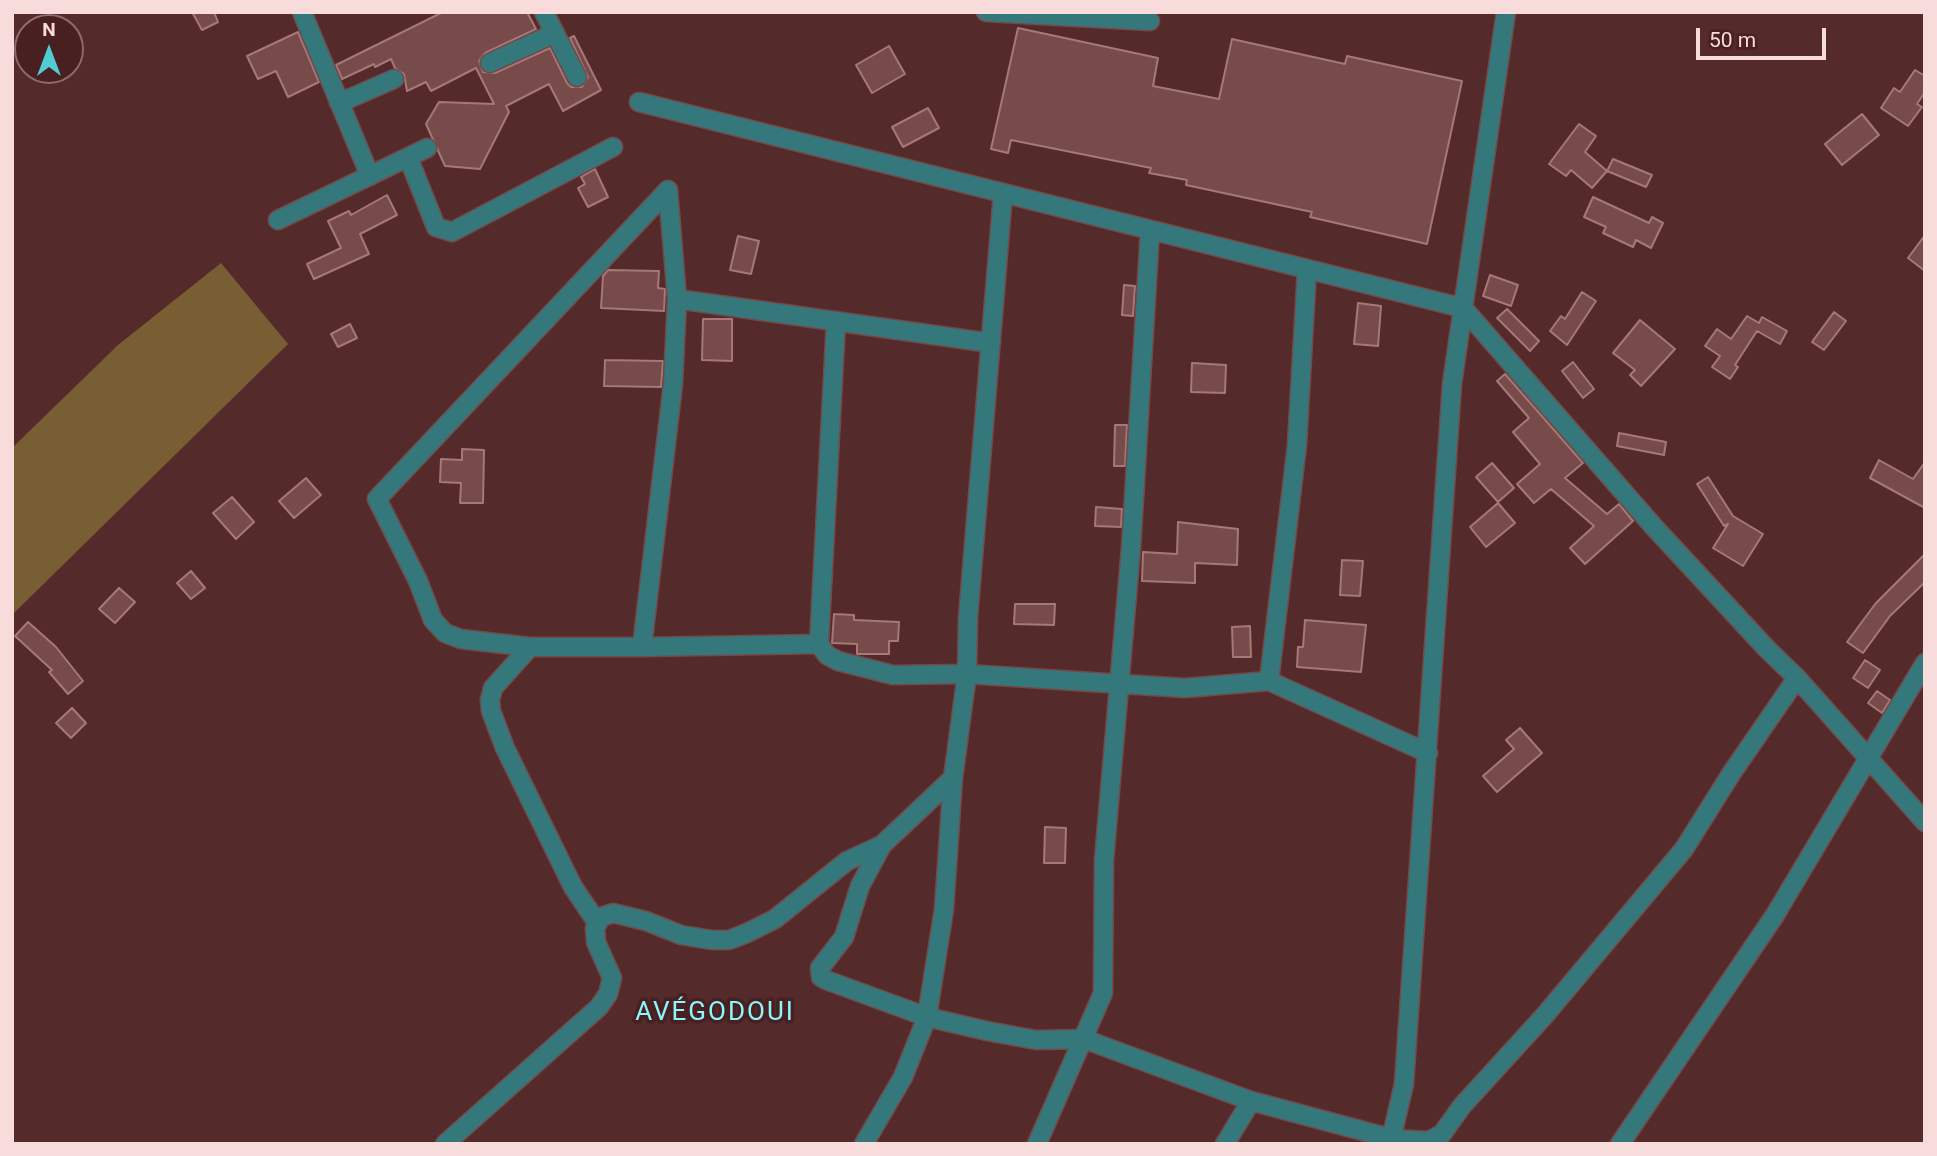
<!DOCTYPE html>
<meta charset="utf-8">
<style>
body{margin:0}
#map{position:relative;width:1937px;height:1156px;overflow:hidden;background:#542a2b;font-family:Roboto,sans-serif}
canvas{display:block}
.frame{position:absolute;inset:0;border:14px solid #f8dcdb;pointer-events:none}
.north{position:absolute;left:14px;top:14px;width:70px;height:70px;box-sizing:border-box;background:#482021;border:2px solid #8e6b6b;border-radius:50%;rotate:0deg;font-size:19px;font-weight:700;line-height:28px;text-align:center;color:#f8dcdb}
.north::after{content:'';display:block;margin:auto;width:24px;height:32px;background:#51ccd2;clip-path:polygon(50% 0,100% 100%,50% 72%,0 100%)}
.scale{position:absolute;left:1696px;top:28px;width:130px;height:32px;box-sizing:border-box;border:4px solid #f8dcdb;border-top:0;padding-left:9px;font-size:21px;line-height:24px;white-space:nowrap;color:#f8dcdb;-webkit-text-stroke:5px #482021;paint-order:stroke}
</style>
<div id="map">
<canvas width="1937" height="1156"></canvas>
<div class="frame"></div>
<div class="north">N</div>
<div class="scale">50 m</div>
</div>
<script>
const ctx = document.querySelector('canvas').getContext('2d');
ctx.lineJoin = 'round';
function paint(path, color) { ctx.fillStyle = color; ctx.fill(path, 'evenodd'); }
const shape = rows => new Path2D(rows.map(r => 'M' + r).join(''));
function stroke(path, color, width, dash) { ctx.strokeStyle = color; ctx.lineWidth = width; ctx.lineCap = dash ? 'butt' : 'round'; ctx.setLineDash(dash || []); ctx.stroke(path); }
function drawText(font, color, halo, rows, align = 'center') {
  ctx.font = font + ' Roboto,sans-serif'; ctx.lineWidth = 7; ctx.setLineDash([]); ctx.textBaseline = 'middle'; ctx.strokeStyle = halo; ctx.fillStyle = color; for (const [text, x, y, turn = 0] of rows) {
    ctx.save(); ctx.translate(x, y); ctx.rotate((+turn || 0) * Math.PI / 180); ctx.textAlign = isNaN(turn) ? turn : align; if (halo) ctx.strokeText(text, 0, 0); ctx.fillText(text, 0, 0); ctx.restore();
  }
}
paint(shape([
 [221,263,288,344,12,615,12,448,118,345]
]), '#785e32');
const building = shape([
 [192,12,214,12,218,22,202,30,192,12],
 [443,12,527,12,536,29,485,53,479,61,483,72,495,73,550,48,567,83,571,87,582,87,588,77,570,38,574,36,601,90,563,111,549,84,506,106,509,112,480,169,445,166,426,124,439,102,494,104,476,68,431,91,426,82,407,91,404,74,395,68,391,59,375,67,374,64,342,79,336,65,443,12],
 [1018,28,1158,58,1153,86,1219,99,1232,39,1345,64,1347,56,1462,81,1427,244,1310,217,1312,212,1186,185,1187,180,1149,173,1151,168,1011,140,1008,153,991,149,1018,28],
 [298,32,319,82,288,97,276,71,258,79,247,56,298,32],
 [889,46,905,74,872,93,856,65,889,46],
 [1915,70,1925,76,1925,92,1917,104,1922,107,1908,126,1881,108,1894,88,1900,92,1915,70],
 [928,108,939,128,903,147,892,127,928,108],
 [1862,114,1879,135,1842,165,1825,144,1862,114],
 [1579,124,1596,136,1585,152,1607,171,1592,188,1571,170,1566,176,1549,164,1579,124],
 [1613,159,1652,175,1646,187,1607,171,1613,159],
 [595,169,608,197,588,207,578,188,585,184,581,177,595,169],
 [387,195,397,215,360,234,369,254,314,279,307,264,341,248,328,221,349,211,351,215,387,195],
 [1593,197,1649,223,1652,217,1663,223,1651,248,1636,240,1633,247,1603,233,1606,227,1584,217,1593,197],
 [1925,235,1925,271,1908,258,1925,235],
 [738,236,759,241,751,274,730,270,738,236],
 [608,270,659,271,658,288,665,289,664,311,601,308,603,276,608,270],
 [1490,275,1518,285,1511,306,1483,296,1490,275],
 [1124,285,1135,286,1133,316,1122,315,1124,285],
 [1582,292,1596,301,1567,345,1550,331,1561,316,1565,319,1582,292],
 [1358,303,1381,306,1378,346,1354,344,1358,303],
 [1507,309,1539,341,1530,351,1497,318,1507,309],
 [1834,312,1846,321,1824,350,1812,342,1834,312],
 [1747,316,1759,323,1762,317,1787,331,1780,344,1757,331,1735,365,1738,367,1730,379,1712,367,1720,356,1705,346,1717,329,1731,339,1747,316],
 [703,319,732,319,732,361,702,360,703,319],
 [1640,320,1675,349,1641,386,1630,375,1635,370,1613,353,1640,320],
 [350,324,357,338,338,347,331,334,350,324],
 [605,360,663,361,661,387,604,386,605,360],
 [1573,362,1594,389,1583,398,1562,371,1573,362],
 [1192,363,1226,365,1225,393,1191,392,1192,363],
 [1505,374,1583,463,1565,478,1607,514,1619,504,1633,521,1585,564,1570,548,1594,526,1551,489,1534,503,1517,484,1540,464,1513,432,1529,418,1497,381,1505,374],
 [1115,425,1127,425,1125,466,1114,466,1115,425],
 [1619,433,1666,442,1664,455,1617,446,1619,433],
 [462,449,484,450,483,503,460,503,461,483,440,482,441,459,462,460,462,449],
 [1879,460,1913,479,1925,462,1925,508,1870,478,1879,460],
 [1492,463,1514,488,1498,502,1476,477,1492,463],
 [1708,477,1733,516,1763,534,1743,566,1713,548,1728,524,1724,526,1697,484,1708,477],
 [306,478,321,495,294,518,279,501,306,478],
 [232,497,254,522,236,539,213,513,232,497],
 [1498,503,1515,523,1486,547,1470,527,1498,503],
 [1096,507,1122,509,1121,527,1095,526,1096,507],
 [1178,522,1238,529,1237,565,1195,563,1195,583,1142,581,1143,552,1177,554,1178,522],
 [1925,554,1925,582,1890,616,1863,653,1847,642,1876,603,1925,554],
 [1342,560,1363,561,1360,596,1340,595,1342,560],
 [191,571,205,588,191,599,177,583,191,571],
 [119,588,135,602,115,623,99,609,119,588],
 [1015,604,1055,604,1054,625,1014,624,1015,604],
 [834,614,854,615,854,620,899,622,898,641,889,641,889,654,857,654,857,644,832,643,834,614],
 [1305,620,1366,625,1361,672,1297,667,1298,647,1303,647,1305,620],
 [28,622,56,647,83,681,68,694,49,672,52,670,15,636,28,622],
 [1250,626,1251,657,1233,657,1232,627,1250,626],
 [1865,660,1880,670,1868,688,1853,678,1865,660],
 [1877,691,1890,700,1882,713,1868,703,1877,691],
 [72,708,86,723,71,738,56,723,72,708],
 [1520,728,1542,753,1497,792,1483,776,1514,749,1506,740,1520,728],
 [1045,827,1066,828,1065,863,1044,863,1045,827]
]);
paint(building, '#784b4b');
stroke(building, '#a87777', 2);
const minor = shape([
 [302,12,370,176],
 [544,12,577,77],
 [986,12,1150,21],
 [490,63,555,33],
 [639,102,1463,308,1654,527,1767,649,1797,678,1925,822],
 [339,103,394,79],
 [408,157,436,227,452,232,613,147],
 [668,190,677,299,673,384,642,647,530,647,461,639,445,633,433,620,418,581,377,499,668,190],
 [278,220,427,148],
 [677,299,991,343],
 [836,321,819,644,827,655,838,661,893,675,967,674,1185,688,1269,681,1428,753],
 [530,647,493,688,490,700,491,711,505,748,573,887,596,921],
 [642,647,819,644],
 [1269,681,1297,445,1307,269],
 [882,845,860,886,844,937,820,968,821,977,826,980,927,1017,987,1031,1036,1040,1084,1039,1251,1101,1393,1139,1429,1141,1442,1134,1462,1106,1545,1015,1684,849,1731,774,1797,678],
 [445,1144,599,1007,608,994,612,978,596,942,595,928,601,917,613,913,646,921,681,935,712,940,729,940,747,933,775,919,847,861,882,845,953,778],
 [864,1144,903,1077,927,1017,944,909,953,778,967,674,968,618,1003,193],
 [1037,1144,1103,993,1104,860,1131,548,1150,230],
 [1225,1144,1251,1101],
 [1390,1144,1404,1084,1452,384,1506,12],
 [1620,1144,1775,915,1925,663]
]);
stroke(minor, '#724a4b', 21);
stroke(minor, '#35787b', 18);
ctx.letterSpacing = '2px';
drawText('26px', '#8bf7fb', '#482021', [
 ["AVÉGODOUI",715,1013]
]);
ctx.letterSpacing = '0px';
</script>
